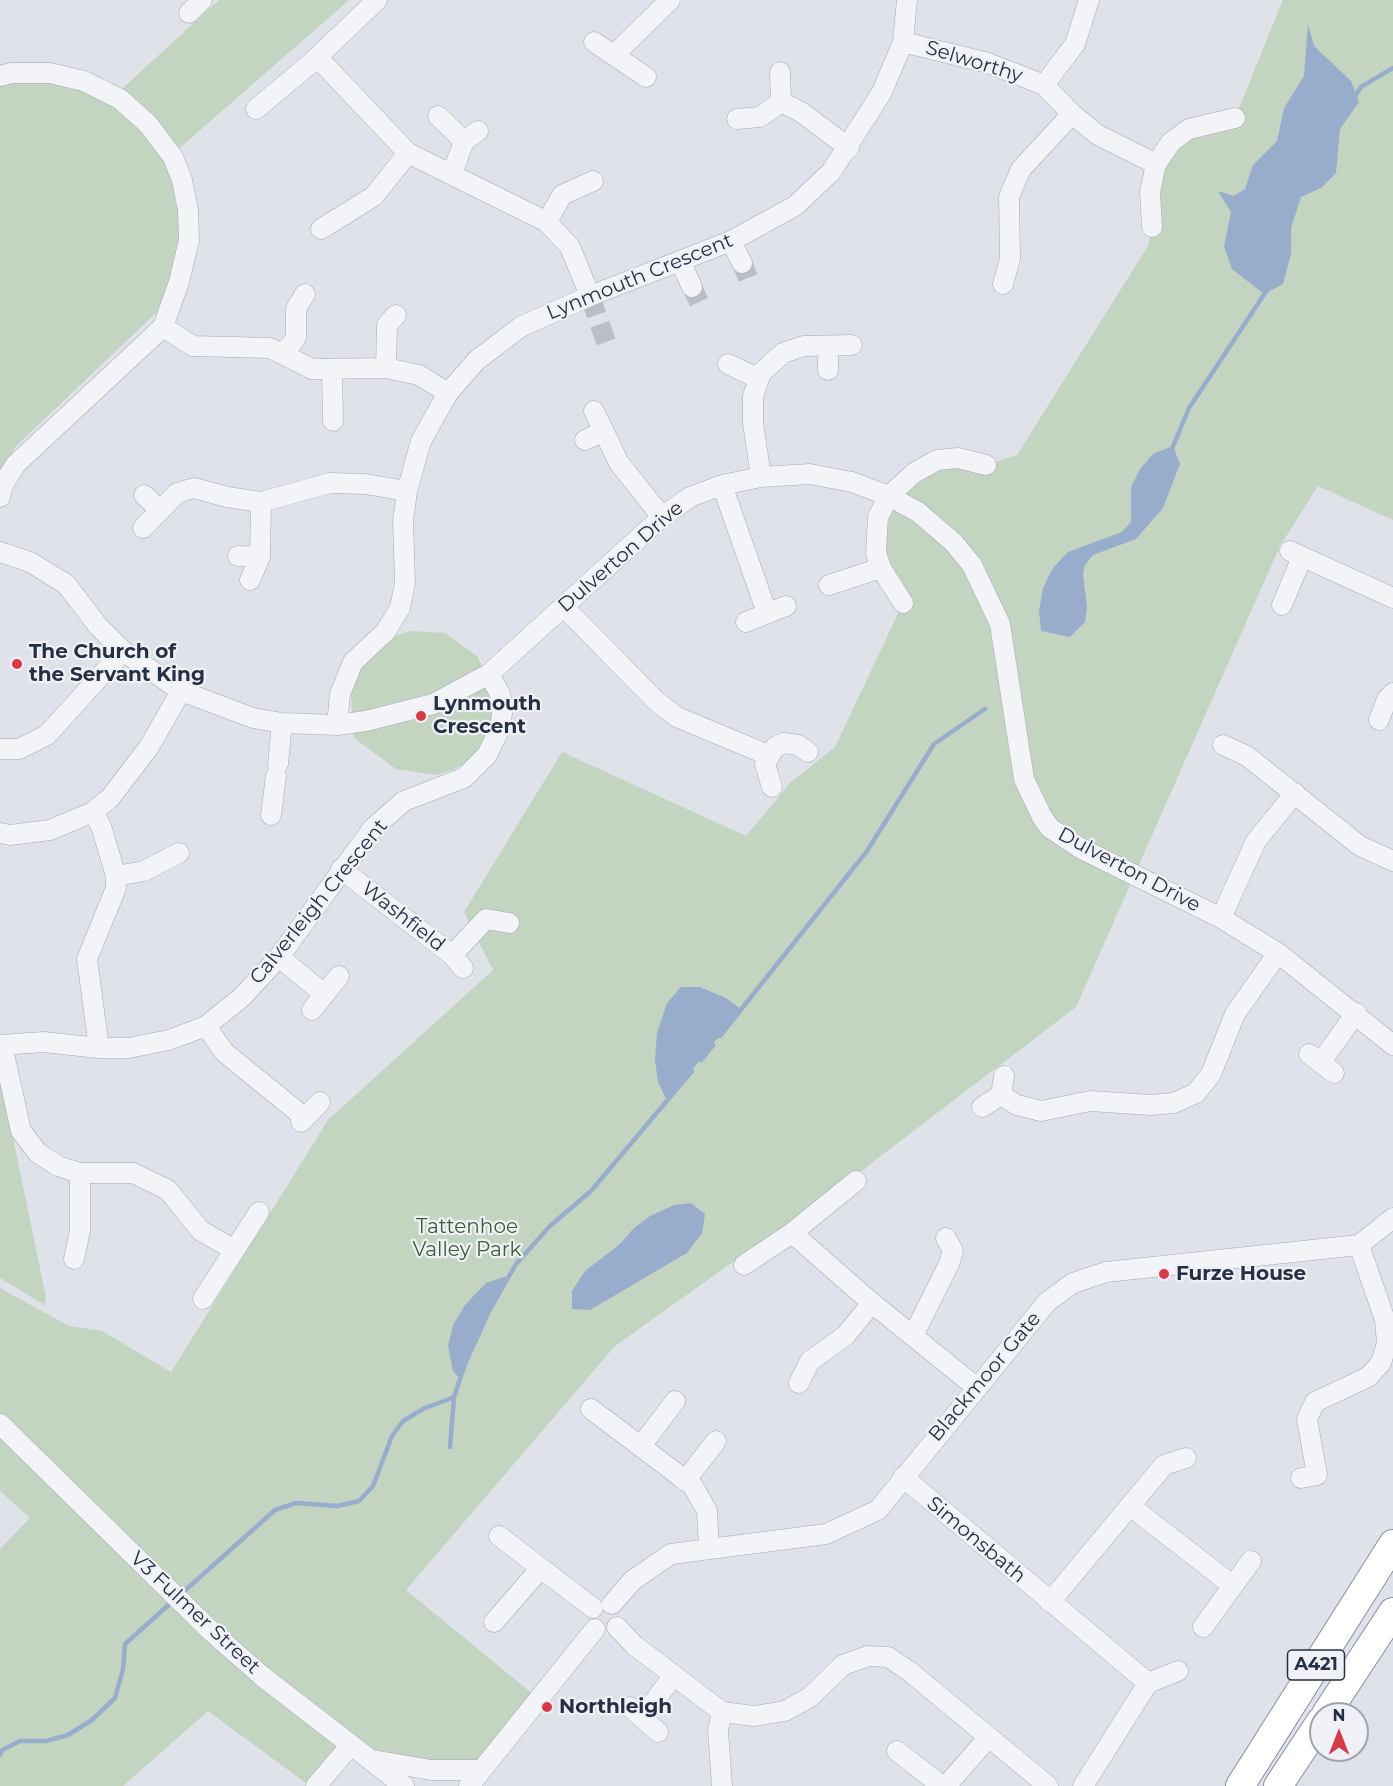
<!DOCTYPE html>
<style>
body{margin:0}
#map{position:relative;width:1393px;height:1786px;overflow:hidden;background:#dfe2e9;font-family:Montserrat,sans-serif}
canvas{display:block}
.north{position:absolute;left:1309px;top:1702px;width:60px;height:60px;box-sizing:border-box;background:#eff1f7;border:2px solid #9fa3af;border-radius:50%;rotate:0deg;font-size:16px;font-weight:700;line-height:24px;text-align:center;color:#272f42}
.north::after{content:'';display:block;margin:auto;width:21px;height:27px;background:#d73b47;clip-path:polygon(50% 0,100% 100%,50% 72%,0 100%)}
</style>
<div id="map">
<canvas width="1393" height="1786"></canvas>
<div class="north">N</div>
</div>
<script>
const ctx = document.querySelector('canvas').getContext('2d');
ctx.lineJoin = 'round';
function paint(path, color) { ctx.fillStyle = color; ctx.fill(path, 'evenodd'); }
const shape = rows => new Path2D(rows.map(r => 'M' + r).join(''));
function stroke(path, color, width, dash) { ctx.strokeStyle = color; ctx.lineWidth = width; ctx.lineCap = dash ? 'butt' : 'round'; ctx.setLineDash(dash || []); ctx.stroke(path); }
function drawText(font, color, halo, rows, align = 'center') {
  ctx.font = font + ' Montserrat,sans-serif'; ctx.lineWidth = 4.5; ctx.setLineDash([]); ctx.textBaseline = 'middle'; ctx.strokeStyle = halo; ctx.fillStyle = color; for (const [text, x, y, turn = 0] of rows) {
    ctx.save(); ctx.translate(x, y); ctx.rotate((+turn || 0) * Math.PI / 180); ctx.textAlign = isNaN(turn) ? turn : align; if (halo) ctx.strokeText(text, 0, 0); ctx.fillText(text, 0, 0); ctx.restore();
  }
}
paint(shape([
 [219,0,349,0,167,159,177,186,183,240,174,279,158,311,15,447,0,479,0,77,21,72,112,98],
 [1283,0,1393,0,1393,520,1318,486,1280,546,1076,1007,865,1168,615,1346,406,1590,540,1700,481,1770,460,1770,350,1746,310,1786,208,1711,123,1786,0,1786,0,1549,30,1518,0,1491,0,1288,69,1326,102,1331,171,1372,328,1120,493,970,464,912,562,752,746,836,791,782,835,747,903,603,881,568,878,517,937,460,986,465,1017,455,1148,246,1152,227,1150,192,1171,142,1235,118],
 [410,631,445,633,478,657,497,704,483,744,470,760,453,770,436,775,396,769,354,738,350,686,363,660,388,638],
 [0,1076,46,1297,45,1305,0,1278]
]), '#c3d4c0');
paint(shape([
 [1308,24,1314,46,1351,81,1359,102,1340,129,1336,173,1321,188,1301,197,1291,228,1291,254,1283,284,1264,294,1232,269,1224,246,1231,212,1218,191,1233,196,1245,189,1253,165,1277,141,1284,108,1304,76],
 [1173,446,1180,464,1163,508,1136,539,1093,555,1085,565,1083,574,1087,607,1085,622,1070,637,1041,631,1039,611,1043,588,1053,568,1068,552,1122,532,1131,522,1131,487,1140,469,1153,454],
 [681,987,700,987,726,998,741,1009,667,1101,658,1082,655,1060,657,1033,667,1003],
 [691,1203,705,1214,702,1233,687,1253,590,1310,572,1309,572,1291,585,1271,620,1244,634,1228,650,1216,674,1205],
 [510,1275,488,1313,460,1379,453,1371,448,1346,453,1325,465,1305,486,1283]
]), '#98adcc');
stroke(shape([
 [1353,99,1361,87,1393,68],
 [1172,449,1189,408,1267,290],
 [720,1036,867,851,934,744,985,709],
 [701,1060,713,1045],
 [450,1447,454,1397],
 [180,1595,275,1510,296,1503,337,1506,359,1501,373,1486,392,1436,403,1421,423,1409,454,1397,465,1364,488,1313,516,1264,550,1226,591,1191,692,1071],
 [0,1755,2,1750,20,1741,46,1741,68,1735,92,1720,115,1698,123,1669,125,1644,174,1600]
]), '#98adcc', 4.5);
stroke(shape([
 [742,263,748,278],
 [692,287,699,302],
 [590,296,606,342]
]), '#babec8', 20, [20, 10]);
const minor = shape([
 [189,13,202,0],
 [594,42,646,77],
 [903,42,988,63,1044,85,1072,114,1098,135,1156,164],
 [614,55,670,0],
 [317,57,408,153,547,222,570,247,590,296],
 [0,76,11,73,50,73,84,81,120,99,148,124,173,157,182,180,188,210,189,240,179,282,163,327,16,464,3,485,0,497],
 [1044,85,1075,44,1089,0],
 [781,102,801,112,849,148],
 [256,109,311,63,377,0],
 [438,116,464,141],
 [737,119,760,117,781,102,780,72],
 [452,174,464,141,478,131],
 [547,222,562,195,593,181],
 [1152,227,1150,192,1156,164,1171,142,1189,129,1235,118],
 [321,229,374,196,408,153],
 [731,241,742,263],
 [680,261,692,287],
 [1003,284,1010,259,1009,197,1021,169,1072,114],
 [163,327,193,346,270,348,312,369,386,368,419,375,448,393],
 [828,347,828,370],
 [283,354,296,338,296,309,305,294],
 [728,364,759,379],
 [386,368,387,325,396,315],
 [332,370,333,421],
 [594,411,619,463,662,517],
 [585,440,604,431],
 [761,477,753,423,753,396,761,373,783,353,804,346,852,345],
 [722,485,767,613],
 [144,495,160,510],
 [143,528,177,493,194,488,227,497,261,502,330,483,365,484,407,491],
 [1290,551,1393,598],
 [0,552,30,562,66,584,98,626,123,651,181,691,253,718,282,723,337,725,366,721,433,704,489,674,662,517,690,497,722,485,761,477,810,474,852,482,889,496,918,512,953,542,972,565,1000,624,1024,779,1042,817,1050,828,1080,848,1221,918,1278,953,1393,1045],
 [238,556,260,557],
 [250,580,260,557,261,502],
 [829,585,881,568],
 [903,603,881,568,876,553,878,517,889,496,914,473,937,460,958,458,986,465],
 [1282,605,1302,557],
 [564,607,656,701,677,717,768,755],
 [746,622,786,606],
 [181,691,149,747,110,798,93,812,101,826,116,876,116,888,87,959,99,1048,129,1048,169,1040,206,1026,242,997,279,957,373,828,404,801,464,778,487,755,500,728,503,706,500,694,489,674],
 [1379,720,1387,699,1393,693],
 [337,725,340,694,353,662,386,631,400,608,405,583,403,521,407,491,421,441,448,393,477,360,522,326,590,296,731,241,795,206,831,172,882,92,903,42,907,0],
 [1223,745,1247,756,1360,846,1393,861],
 [0,749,19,749,47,735,123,651],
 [278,764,282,723],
 [772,787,765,764,775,747,784,743,798,745,808,752],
 [271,815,276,776],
 [0,833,10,835,50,830,93,812],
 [341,869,452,955,463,968],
 [116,876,144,871,179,853],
 [1221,918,1256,841,1295,793],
 [452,955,486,919,509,923],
 [279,957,324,994],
 [312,1010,339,976],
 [206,1026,224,1052,304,1117],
 [0,1045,44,1042,99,1048],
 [2,1045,21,1131,38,1153,58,1166,80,1173,133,1173,168,1190,201,1231,233,1249],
 [1309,1054,1334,1073],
 [1321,1062,1356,1013],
 [1001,1095,1004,1076],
 [982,1107,1001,1095,1017,1105,1041,1111,1090,1101,1151,1105,1174,1103,1196,1093,1211,1074,1235,1014,1278,953],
 [301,1122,320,1102],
 [792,1233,872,1303,976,1387],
 [74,1259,80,1231,80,1173],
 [744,1265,792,1233,856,1181],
 [203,1299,259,1212],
 [914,1334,949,1264,953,1251,946,1238],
 [799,1383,810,1361,845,1336,872,1303],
 [591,1409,693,1486,707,1511,709,1548],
 [0,1424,212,1632,262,1676,404,1786],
 [641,1446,675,1401],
 [903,1477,1148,1683,1178,1671],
 [1301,1478,1317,1475,1307,1419,1315,1402,1368,1377,1381,1363,1387,1343,1385,1320,1359,1245],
 [685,1481,716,1441],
 [1130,1506,1232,1585],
 [499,1536,593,1608],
 [1050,1602,1164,1465,1186,1458],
 [612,1604,633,1580,671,1554,826,1534,878,1510,1047,1302,1073,1283,1106,1272,1359,1245,1393,1218],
 [494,1622,541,1568],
 [617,1627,634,1645,722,1712,754,1716,785,1711,810,1697,843,1665,868,1656,888,1657,909,1671,1048,1786],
 [1203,1627,1251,1561],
 [630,1707,658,1732],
 [722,1712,718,1730,722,1786],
 [643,1717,673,1676],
 [897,1751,942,1786],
 [373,1760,431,1770,481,1770],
 [316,1786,350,1746],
 [469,1786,595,1629],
 [946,1786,988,1738],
 [1083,1786,1148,1683]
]);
const highway = shape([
 [1326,1714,1393,1612],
 [1240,1786,1393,1544],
 [1278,1786,1321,1721]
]);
stroke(minor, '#a4a9b4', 21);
stroke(highway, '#858ea1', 30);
stroke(minor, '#f2f4f7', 20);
stroke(highway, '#fff', 28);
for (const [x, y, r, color] of [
 [17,664,6,"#d73b47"],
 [421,716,6,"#d73b47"],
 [1164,1274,6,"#d73b47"],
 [547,1707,6,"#d73b47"]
]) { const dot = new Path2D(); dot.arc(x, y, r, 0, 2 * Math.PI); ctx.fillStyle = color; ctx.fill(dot); stroke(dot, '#eff1f7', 2); }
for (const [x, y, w] of [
 [1316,1665,57]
]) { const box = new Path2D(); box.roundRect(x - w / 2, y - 15, w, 30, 4.5); ctx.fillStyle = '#eff1f7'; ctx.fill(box); stroke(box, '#272f42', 1.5); }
drawText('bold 18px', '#272f42', null, [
 ["A421",1316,1665]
]);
drawText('20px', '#272f42', '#eff1f7', [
 ["Selworthy",974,62,17],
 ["Lynmouth Crescent",640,277,-22],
 ["Dulverton Drive",621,557,-41],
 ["Dulverton Drive",1129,870,28],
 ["Calverleigh Crescent",319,902,-51],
 ["Washfield",403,917,38],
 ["Blackmoor Gate",985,1377,-50],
 ["Simonsbath",976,1540,40],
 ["V3 Fulmer Street",195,1613,43]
]);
drawText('bold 20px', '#272f42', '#eff1f7', [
 ["The Church of",29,652],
 ["the Servant King",29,675],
 ["Lynmouth",433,704],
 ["Crescent",433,727],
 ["Furze House",1176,1274],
 ["Northleigh",559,1707]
], 'left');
drawText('20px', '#385e33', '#eff1f7', [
 ["Tattenhoe",467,1227],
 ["Valley Park",467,1250]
]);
</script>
